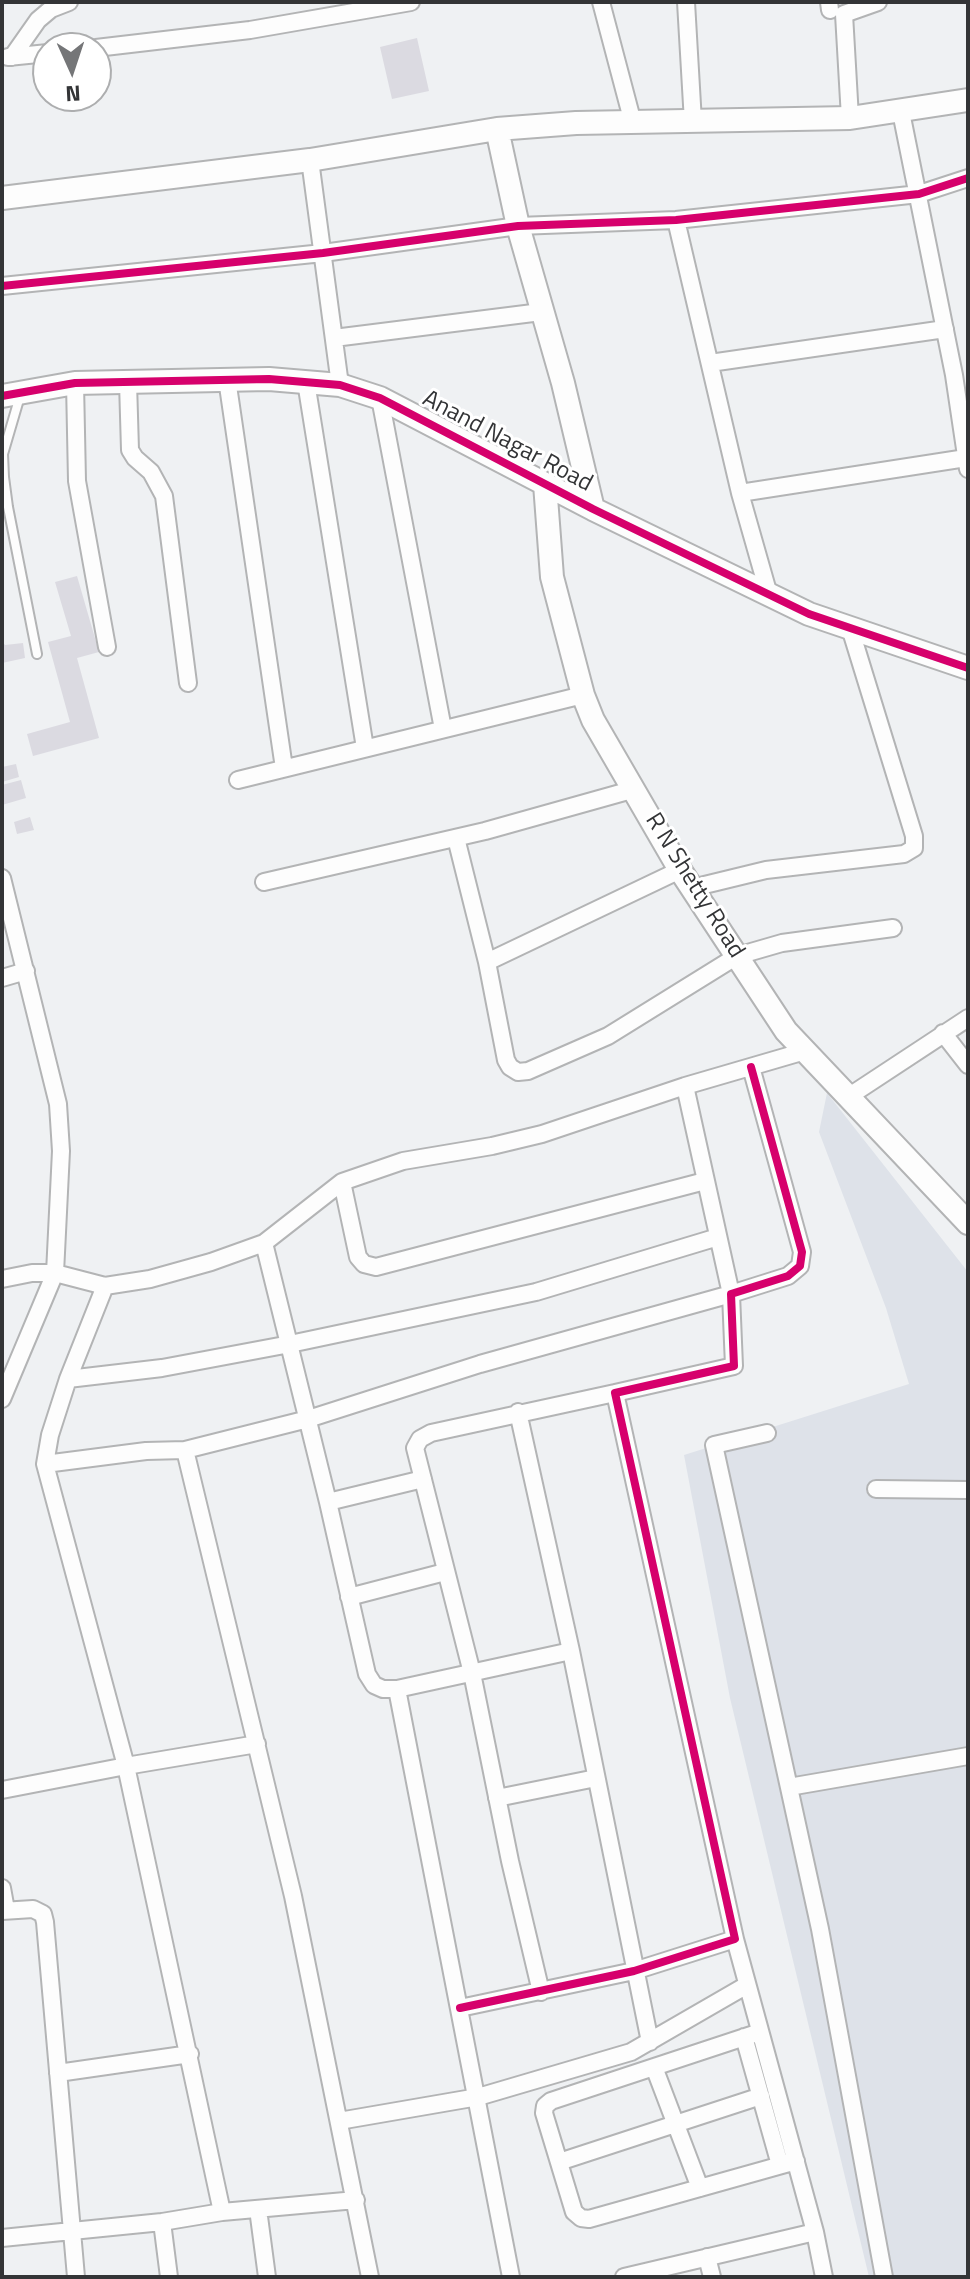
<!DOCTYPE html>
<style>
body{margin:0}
#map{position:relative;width:970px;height:2279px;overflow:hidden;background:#eff1f3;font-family:"Titillium Web",sans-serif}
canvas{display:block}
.frame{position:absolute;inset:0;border:4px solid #333436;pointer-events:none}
.north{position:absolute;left:32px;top:32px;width:80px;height:80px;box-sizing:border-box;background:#fff;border:2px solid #adaeaf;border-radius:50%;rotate:177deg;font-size:22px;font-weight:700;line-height:32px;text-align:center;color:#333436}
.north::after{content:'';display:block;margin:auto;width:28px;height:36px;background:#757678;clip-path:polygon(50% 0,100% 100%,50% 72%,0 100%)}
</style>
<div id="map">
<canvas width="970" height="2279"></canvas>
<div class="frame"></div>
<div class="north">N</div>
</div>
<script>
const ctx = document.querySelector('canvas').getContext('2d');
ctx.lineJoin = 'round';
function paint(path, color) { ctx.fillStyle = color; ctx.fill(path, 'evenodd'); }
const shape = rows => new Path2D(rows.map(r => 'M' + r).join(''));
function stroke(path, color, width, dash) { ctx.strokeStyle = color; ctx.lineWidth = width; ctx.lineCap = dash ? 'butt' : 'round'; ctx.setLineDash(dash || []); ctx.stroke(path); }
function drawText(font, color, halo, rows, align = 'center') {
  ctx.font = font + ' "Titillium Web",sans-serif'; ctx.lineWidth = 6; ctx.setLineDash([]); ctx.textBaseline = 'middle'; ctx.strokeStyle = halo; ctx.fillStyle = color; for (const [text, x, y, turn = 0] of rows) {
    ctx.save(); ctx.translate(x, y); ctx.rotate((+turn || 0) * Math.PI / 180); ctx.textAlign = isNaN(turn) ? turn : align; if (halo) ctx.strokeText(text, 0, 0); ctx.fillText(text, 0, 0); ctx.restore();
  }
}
paint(shape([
 [827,1093,968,1272,968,2277,869,2277,730,1698,684,1455,909,1384,886,1308,819,1132]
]), '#dee2e9');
paint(shape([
 [417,38,429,91,392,99,380,47],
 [77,576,99,652,77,658,99,738,33,756,27,734,70,722,48,642,71,636,55,582],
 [2,641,5,645,23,643,25,658,2,663],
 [16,764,19,777,2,782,2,767],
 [21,780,26,798,2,805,2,785],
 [30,817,34,830,17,834,14,822]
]), '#dbdae1');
const service = shape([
 [20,396,3,454,4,477,8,507,37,654]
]);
const minor = shape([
 [601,2,633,123],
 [686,2,693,122],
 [829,2,830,10],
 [96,48,250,30,411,2],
 [8,57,48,53],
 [12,57,38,20,51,9,69,2],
 [901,112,954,375,968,469],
 [850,118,844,14,878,2],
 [310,160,340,385],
 [676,220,740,493,769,595],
 [2,286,323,253,518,226,676,220,919,194,968,178],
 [334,338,541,312],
 [710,363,945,329],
 [227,379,284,768],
 [128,382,130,450,135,458,151,472,164,496,188,683],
 [306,382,365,748],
 [75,383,77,481,107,647],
 [380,398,443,729],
 [740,493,966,458],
 [238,780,583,695],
 [456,838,487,962,506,1060,510,1067,518,1072,528,1071,608,1036,737,956,782,943,893,928],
 [2,878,58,1104,61,1151,55,1273,2,1399],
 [264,882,485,831,635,789],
 [692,888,766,870,904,854,914,848,914,836,850,628],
 [487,962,680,870],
 [2,978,26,971],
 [943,1033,968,1065],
 [848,1097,968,1018],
 [342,1182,358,1257,364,1264,376,1267,705,1181],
 [264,1243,328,1502,367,1674,374,1685,383,1689,397,1689,571,1651],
 [2,1279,32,1273,55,1273,105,1286,150,1279,211,1262,264,1243,342,1182,403,1161,492,1146,542,1134,685,1086],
 [105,1286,68,1379,50,1435,45,1464,126,1766,222,2212],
 [68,1379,162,1368,290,1344,536,1292,718,1237],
 [518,1412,571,1651,650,2042],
 [767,1433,714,1445,820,1929,884,2277],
 [185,1450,293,1896,370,2277],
 [45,1464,146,1451,185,1450,308,1419,480,1364,731,1294,685,1086,805,1051],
 [876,1489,968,1490],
 [328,1502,423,1479],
 [349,1597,445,1572],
 [397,1689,511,2277],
 [789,1787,968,1756],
 [2,1790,126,1766,257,1744],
 [497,1798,596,1778],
 [2,1888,6,1910],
 [2,1911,33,1909,43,1914,45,1922,76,2277],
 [735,1939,815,2232,824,2277],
 [541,1992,510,1861,472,1673,415,1448,420,1439,431,1433,615,1393],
 [460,2008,634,1971,735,1939,615,1393,734,1366,731,1294,788,1276,800,1266,802,1252,751,1067],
 [760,2032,551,2101,545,2106,544,2113,574,2212,581,2218,589,2219,796,2161],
 [744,2037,780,2165],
 [654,2067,700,2188],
 [58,2073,190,2054],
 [339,2121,478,2097,631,2052,747,1985],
 [559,2162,761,2096],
 [258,2209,267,2277],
 [162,2222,169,2277],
 [2,2238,162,2222,222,2212,356,2200],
 [707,2257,712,2277],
 [624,2277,815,2232]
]);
const tertiary = shape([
 [497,129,518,226,563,383,593,509],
 [2,198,310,160,497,129,576,123,850,118,968,100],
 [2,396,75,383,269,379,340,385,380,398,593,509,809,614,968,668],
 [545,484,552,577,583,695,593,720,680,870,786,1031,968,1223]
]);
stroke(service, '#b3b4b5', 12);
stroke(minor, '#b3b4b5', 20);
stroke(tertiary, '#b3b4b5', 26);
stroke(service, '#fdfdfd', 8);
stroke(minor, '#fdfdfd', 16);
stroke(tertiary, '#fdfdfd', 22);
stroke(shape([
 [2,286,323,253,518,226,676,220,919,194,968,178],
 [2,396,75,383,269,379,340,385,380,398,593,509,809,614,968,668],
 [460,2008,634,1971,735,1939,615,1393,734,1366,731,1294,788,1276,800,1266,802,1252,751,1067]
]), '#d6006c', 8);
drawText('24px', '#333436', '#fff', [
 ["Anand Nagar Road",507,442,28],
 ["R N Shetty Road",694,886,58]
]);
</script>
